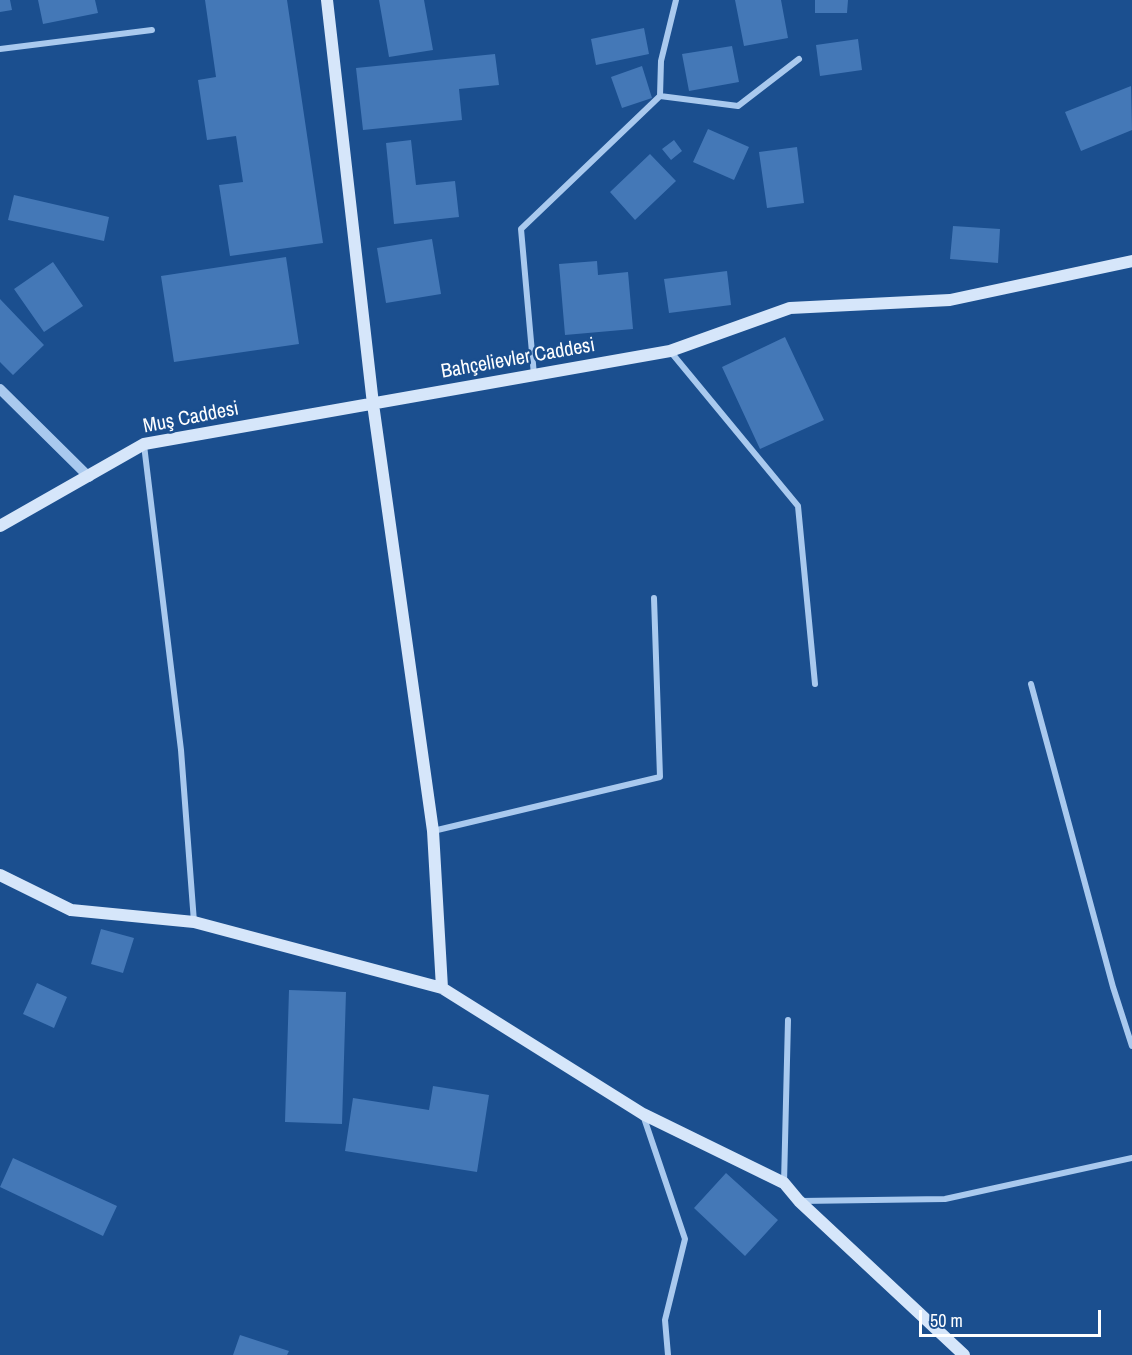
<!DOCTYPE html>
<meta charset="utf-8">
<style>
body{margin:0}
#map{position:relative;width:1132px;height:1355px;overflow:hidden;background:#1b4f8f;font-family:"Archivo Narrow",sans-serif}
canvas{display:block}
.scale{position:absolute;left:919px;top:1310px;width:182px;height:27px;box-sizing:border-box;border:3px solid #fff;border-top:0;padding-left:8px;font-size:18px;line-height:21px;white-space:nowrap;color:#fff;-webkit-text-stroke:4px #1b4f8f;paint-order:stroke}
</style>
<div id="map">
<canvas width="1132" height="1355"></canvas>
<div class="scale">50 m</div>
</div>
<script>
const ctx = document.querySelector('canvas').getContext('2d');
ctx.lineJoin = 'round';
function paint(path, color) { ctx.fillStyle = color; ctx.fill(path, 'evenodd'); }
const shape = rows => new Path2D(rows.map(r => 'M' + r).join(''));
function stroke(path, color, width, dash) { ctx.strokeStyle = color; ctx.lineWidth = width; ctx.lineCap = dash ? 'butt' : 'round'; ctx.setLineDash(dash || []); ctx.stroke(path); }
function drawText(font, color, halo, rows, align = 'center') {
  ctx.font = font + ' "Archivo Narrow",sans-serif'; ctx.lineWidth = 5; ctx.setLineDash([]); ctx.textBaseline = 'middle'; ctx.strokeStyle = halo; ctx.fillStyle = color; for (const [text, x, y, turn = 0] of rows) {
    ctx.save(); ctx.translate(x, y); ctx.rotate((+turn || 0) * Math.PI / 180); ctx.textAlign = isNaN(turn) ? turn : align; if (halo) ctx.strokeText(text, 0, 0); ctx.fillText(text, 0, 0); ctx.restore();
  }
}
paint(shape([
 [0,0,10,0,12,10,0,12],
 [38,0,95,0,98,13,43,24],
 [205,0,287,0,323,243,230,256,219,185,243,182,236,136,207,140,198,80,216,77],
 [379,0,424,0,433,50,389,57],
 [735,0,781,0,788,38,744,46],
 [815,0,848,0,847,13,815,13],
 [644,28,649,54,596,65,591,39],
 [858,39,862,70,820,76,816,45],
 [732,46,739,82,689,91,682,54],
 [495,54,499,85,459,89,462,120,363,130,356,68],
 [642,66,652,98,622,108,611,77],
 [1131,86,1132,130,1081,151,1065,112],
 [708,129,749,147,734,180,693,162],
 [411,140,416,185,455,181,459,217,394,224,386,143],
 [674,140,682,151,671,160,662,149],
 [797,147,804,203,767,208,759,152],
 [650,154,676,181,635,220,610,192],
 [14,195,109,217,104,241,8,220],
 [953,226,1000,229,998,263,950,259],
 [432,239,441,294,386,303,377,248],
 [286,257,299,344,174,362,161,276],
 [597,261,598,275,628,272,633,329,565,335,559,264],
 [53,262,83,306,44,332,14,289],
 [727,271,731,305,669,313,664,279],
 [0,299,44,345,13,375,0,362],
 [785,337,824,420,760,449,722,367],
 [101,929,134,938,123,973,91,964],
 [37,983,67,997,54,1028,23,1014],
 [289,990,346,992,342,1124,285,1122],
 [433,1086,489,1095,477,1172,345,1151,353,1098,429,1110],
 [13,1158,117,1206,103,1236,0,1187],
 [726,1173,778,1220,745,1256,694,1208],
 [240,1335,289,1351,287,1355,233,1355]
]), '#4478b7');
stroke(shape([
 [0,49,152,30],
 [660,96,661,61,676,0],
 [670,351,798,506,815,684],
 [534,375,521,229,660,96,738,106,799,59],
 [144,445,181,750,194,922],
 [1031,684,1113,987,1132,1046],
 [433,831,660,777,654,598],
 [643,1115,685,1239,665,1320,668,1355],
 [784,1183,788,1020],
 [800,1201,945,1199,1132,1158]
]), '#a9c9ee', 6);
stroke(shape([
 [0,389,89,477]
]), '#a9c9ee', 10);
stroke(shape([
 [327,0,373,404,433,831,442,988],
 [0,526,144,444,670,351,790,308,950,300,1132,261],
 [0,875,71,910,194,922,442,988,643,1114,784,1183,799,1201,964,1355]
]), '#d6e6fa', 12);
drawText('20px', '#fff', '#1b4f8f', [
 ["Bahçelievler Caddesi",518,359,-10],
 ["Muş Caddesi",191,418,-11]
]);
</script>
